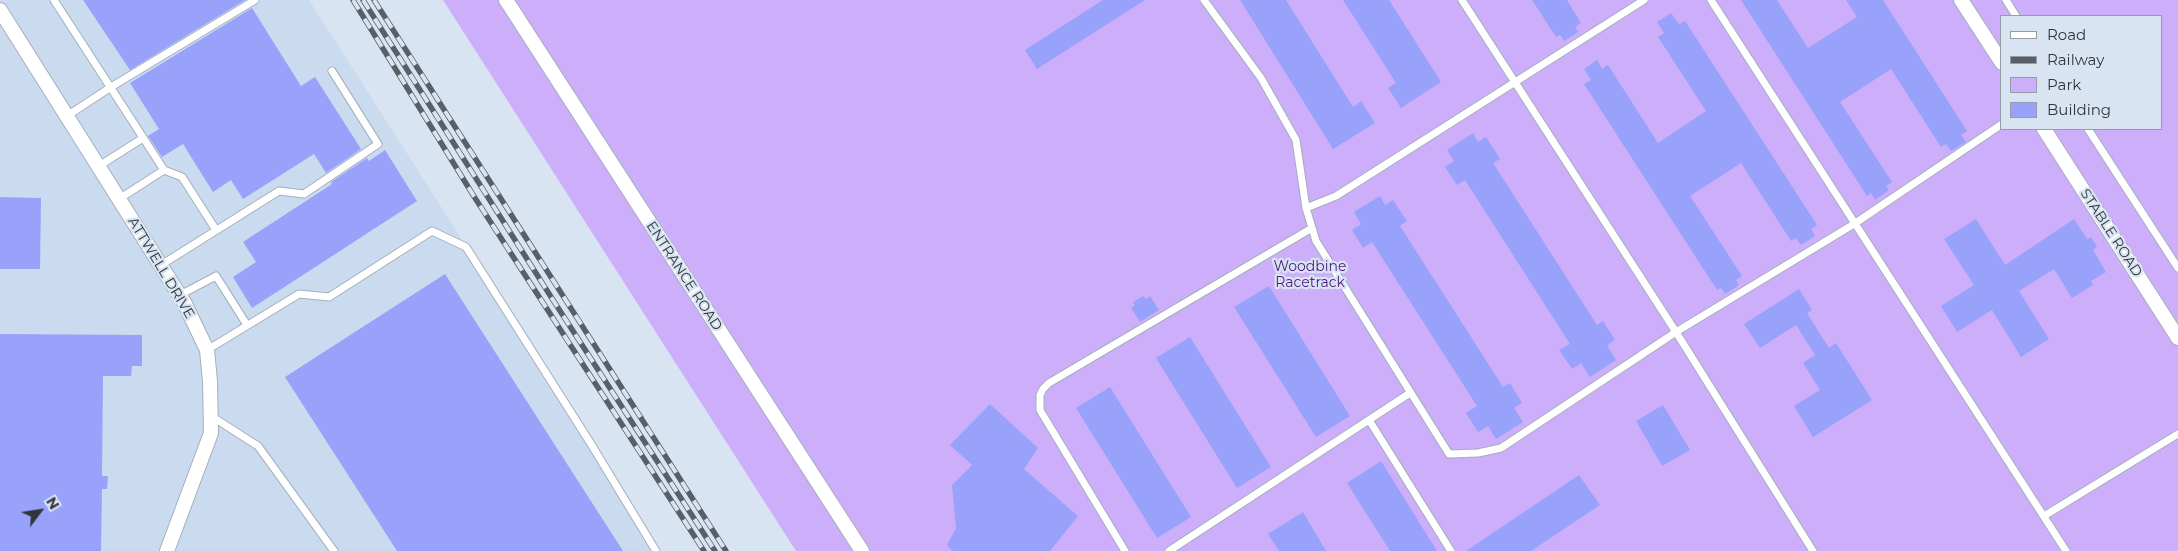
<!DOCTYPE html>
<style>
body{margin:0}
#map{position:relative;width:2178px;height:551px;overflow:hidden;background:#d9e4f2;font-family:Montserrat,sans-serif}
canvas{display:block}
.legend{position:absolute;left:2000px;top:15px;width:162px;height:115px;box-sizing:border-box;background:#d9e4f2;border:1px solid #959ea8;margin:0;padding:6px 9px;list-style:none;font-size:15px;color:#30353a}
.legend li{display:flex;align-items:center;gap:10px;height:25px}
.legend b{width:25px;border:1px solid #959ea8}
.north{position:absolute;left:15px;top:486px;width:50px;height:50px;-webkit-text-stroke:4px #d9e4f2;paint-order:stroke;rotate:59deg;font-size:14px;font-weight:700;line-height:20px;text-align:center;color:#30353a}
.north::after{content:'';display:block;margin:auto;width:18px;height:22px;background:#30353a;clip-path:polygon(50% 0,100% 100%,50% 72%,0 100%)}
</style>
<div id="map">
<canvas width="2178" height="551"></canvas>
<ul class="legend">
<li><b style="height:6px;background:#fff"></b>Road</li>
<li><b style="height:6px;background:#595f66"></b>Railway</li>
<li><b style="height:14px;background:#ccaefb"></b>Park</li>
<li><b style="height:14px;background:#99a2fa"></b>Building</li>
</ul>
<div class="north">N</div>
</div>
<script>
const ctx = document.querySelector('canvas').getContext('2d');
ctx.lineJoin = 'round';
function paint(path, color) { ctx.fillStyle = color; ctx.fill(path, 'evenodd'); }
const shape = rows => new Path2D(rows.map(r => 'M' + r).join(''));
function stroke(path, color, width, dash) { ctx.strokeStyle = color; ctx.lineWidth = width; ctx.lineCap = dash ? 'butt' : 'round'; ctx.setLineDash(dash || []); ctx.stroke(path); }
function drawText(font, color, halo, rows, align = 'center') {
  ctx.font = font + ' Montserrat,sans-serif'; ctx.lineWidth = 4.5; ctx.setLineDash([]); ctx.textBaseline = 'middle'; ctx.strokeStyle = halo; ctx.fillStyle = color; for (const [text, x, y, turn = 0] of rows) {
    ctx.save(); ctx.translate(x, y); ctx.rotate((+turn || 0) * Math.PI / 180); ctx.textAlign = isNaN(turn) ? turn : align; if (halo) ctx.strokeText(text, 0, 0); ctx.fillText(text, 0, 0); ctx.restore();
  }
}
paint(shape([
 [0,0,309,0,661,551,0,551]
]), '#cadaef');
paint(shape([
 [443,0,2178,0,2178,551,796,551],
 [2002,16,2162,16,2162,129,2002,129]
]), '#ccaefb');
paint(shape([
 [83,0,245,0,130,70],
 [1103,0,1145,0,1037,69,1025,50],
 [1240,0,1286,0,1353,107,1361,101,1375,123,1333,149],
 [1343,0,1389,0,1441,82,1401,108,1388,88,1396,83],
 [1532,0,1567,0,1581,23,1575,27,1578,32,1564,41,1560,35,1556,37],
 [1741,0,1777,0,1808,48,1857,17,1846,0,1883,0,1967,131,1961,135,1966,142,1951,151,1946,144,1941,147,1891,69,1840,102,1892,182,1886,186,1889,190,1875,200,1871,193,1867,196],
 [252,8,301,86,315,77,361,149,326,173,314,154,243,199,231,180,213,192,183,144,162,157,148,136,159,129,130,83],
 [1671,13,1679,24,1685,21,1817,225,1811,229,1815,236,1801,245,1796,238,1791,241,1741,163,1690,196,1742,276,1736,280,1739,285,1725,294,1721,288,1717,290,1584,84,1591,80,1584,69,1597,60,1602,69,1608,65,1658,143,1706,111,1658,37,1664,33,1657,22],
 [1473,133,1478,142,1486,137,1500,159,1493,163,1597,325,1603,321,1615,340,1607,345,1616,360,1590,377,1581,363,1572,369,1559,350,1570,344,1465,180,1457,185,1445,167,1454,161,1447,150],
 [385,150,417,201,252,308,233,277,256,262,243,242,332,184,331,182,367,158,369,161],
 [1380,196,1385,205,1393,200,1407,221,1400,226,1503,387,1510,383,1522,403,1514,408,1523,422,1496,439,1488,426,1478,432,1466,413,1477,406,1372,242,1363,248,1352,230,1361,224,1354,212],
 [0,197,41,198,40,269,0,269],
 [1976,219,2005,265,2074,219,2087,239,2091,237,2097,247,2093,250,2106,272,2091,281,2093,285,2072,298,2054,269,2019,291,2049,339,2021,357,1992,310,1957,332,1941,306,1974,285,1944,239],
 [445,274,623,551,397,551,285,377],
 [1269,286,1350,416,1316,437,1234,307],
 [1799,289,1812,310,1807,313,1829,348,1836,343,1872,400,1813,437,1794,406,1820,390,1803,363,1815,355,1796,325,1760,348,1744,324],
 [1143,296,1146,299,1150,296,1159,310,1140,322,1131,308,1135,305,1133,302],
 [0,334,142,335,142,366,132,366,131,376,103,376,102,476,108,476,107,489,102,489,101,551,0,551],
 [1190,337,1271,467,1237,488,1156,358],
 [1110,387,1191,517,1157,538,1076,408],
 [990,404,1038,448,1024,469,1078,516,1050,551,953,551,947,545,956,528,952,485,972,465,950,445],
 [1663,405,1690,450,1662,466,1636,421],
 [1381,461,1437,551,1390,551,1347,483],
 [1579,475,1600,505,1531,551,1466,551],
 [1303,512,1326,551,1279,551,1268,534]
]), '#99a2fa');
const service = shape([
 [54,0,164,170,182,177,216,230],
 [1204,0,1261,78,1296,140,1306,208,1316,241,1449,454,1478,453,1501,448,1676,332,1854,224,2002,124],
 [1462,0,1676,332,1813,551],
 [1711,0,2066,551],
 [2006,0,2016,16],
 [67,116,111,87,255,0],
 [2088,129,2178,268],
 [99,166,143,138],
 [119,199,164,170],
 [1306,208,1336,196,1644,0],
 [161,265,279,191,304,194,378,144,332,71],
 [180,295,216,276,247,325],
 [207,350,299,294,329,297,432,231,466,247,591,444,656,551],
 [211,416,258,446,334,551],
 [1369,420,1451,551],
 [2044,516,2178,434],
 [1125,551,1040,410,1040,395,1043,389,1049,383,1312,228],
 [1169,551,1410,393]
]);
const minor = shape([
 [506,0,862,551],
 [1961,0,2002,63],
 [0,10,185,304,207,350,210,381,211,433,167,551],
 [2044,129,2178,338]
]);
stroke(service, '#a4afbc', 9);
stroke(minor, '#a4afbc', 16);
stroke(service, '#fff', 7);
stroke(minor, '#fff', 14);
const rail = shape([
 [353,0,475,198,704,551],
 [363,0,553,300,715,551],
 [374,0,726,551]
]);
stroke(rail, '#595f66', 5.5);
stroke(rail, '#d9e4f2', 4, [11]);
drawText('14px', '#30353a', '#d9e4f2', [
 ["STABLE ROAD",2111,233,57],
 ["ATTWELL DRIVE",161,268,59],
 ["ENTRANCE ROAD",684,276,57]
]);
drawText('14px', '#4d1b7f', '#d9e4f2', [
 ["Woodbine",1310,267],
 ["Racetrack",1310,283]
]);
</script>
